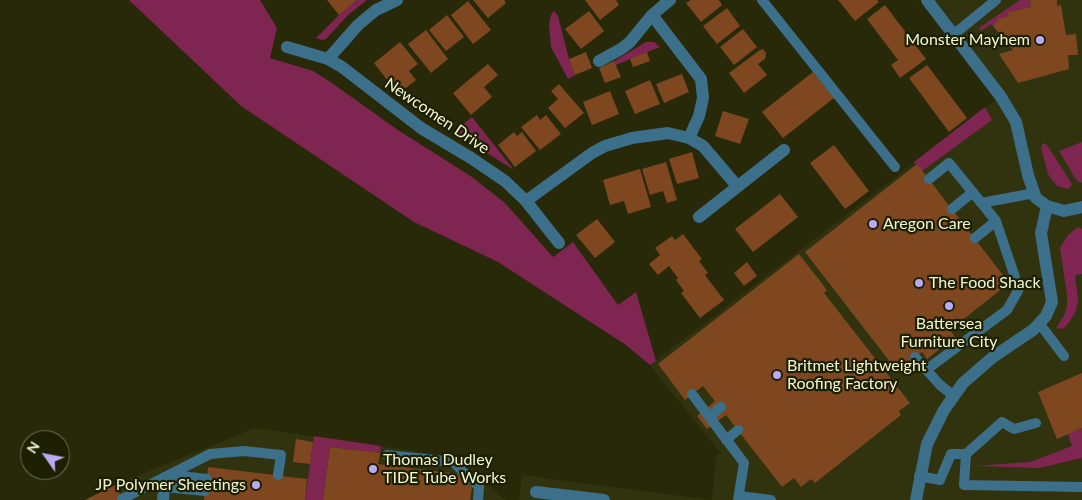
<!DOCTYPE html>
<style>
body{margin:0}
#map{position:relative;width:1082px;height:500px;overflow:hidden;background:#272909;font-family:Lato,sans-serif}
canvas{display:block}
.north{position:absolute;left:20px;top:430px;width:50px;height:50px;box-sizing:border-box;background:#1d1f01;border:1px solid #727556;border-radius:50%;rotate:303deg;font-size:14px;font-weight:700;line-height:20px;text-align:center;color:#f1f5d6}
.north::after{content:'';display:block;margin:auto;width:18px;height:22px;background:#baaaf6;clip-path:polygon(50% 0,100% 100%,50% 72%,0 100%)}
</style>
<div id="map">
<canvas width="1082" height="500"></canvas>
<div class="north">N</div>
</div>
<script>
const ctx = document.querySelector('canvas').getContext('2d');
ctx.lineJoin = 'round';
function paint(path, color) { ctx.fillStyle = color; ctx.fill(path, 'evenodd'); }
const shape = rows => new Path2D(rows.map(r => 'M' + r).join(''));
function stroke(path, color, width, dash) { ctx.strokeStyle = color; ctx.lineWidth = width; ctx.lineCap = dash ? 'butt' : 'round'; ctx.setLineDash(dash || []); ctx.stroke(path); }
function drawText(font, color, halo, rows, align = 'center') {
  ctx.font = font + ' Lato,sans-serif'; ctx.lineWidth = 4.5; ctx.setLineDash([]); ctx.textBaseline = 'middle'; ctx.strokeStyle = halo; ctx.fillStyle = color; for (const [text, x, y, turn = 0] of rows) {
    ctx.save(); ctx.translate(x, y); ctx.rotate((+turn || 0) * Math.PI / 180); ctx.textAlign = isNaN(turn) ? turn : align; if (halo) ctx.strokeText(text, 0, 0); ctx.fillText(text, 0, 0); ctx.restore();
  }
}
paint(shape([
 [927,0,1082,0,1082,500,712,500,716,455,721,454,650,365,1000,97],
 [255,428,454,457,479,479,506,500,85,500,115,485],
 [522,475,711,500,519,500]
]), '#31330f');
paint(shape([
 [129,0,260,0,277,28,270,58,313,71,329,81,398,130,472,177,505,203,553,257,573,242,618,305,636,292,656,361,650,365,626,345,498,262,414,222,241,106],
 [357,0,367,0,348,15,326,39,322,40,316,38,339,15],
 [1020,0,1030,0,1031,7,1009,12,1009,16,999,18,993,26,991,24,981,31,979,28],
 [554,11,558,16,569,59,575,75,568,79,551,47,549,24,551,15],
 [646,42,654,42,660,47,616,65,614,61],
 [985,107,992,120,922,171,914,162],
 [472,117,514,170,453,132],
 [1082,142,1082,183,1077,181,1059,151],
 [1043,143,1047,145,1072,184,1069,189,1057,186,1048,174,1041,148],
 [1078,227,1082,229,1082,274,1075,275,1078,299,1076,311,1068,324,1062,329,1056,328,1065,314,1067,305,1067,295,1060,248,1067,236],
 [1082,428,1082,458,1039,468,975,466,1030,462,1072,446,1068,434],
 [314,436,381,446,380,453,330,447,323,500,305,500]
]), '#7e2552');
paint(shape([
 [327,0,357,0,339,15],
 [473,0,504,0,506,3,488,18],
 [585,0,616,0,619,5,600,20],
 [691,0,719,0,722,5,701,22,686,3],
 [838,0,877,0,879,2,855,21],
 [1030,0,1057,0,1057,6,1061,5,1066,35,1076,34,1078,55,1068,55,1069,69,1018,83,999,54,1013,50,993,26,999,18,1009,16,1008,12,1031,7],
 [468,1,491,30,473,44,451,15],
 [885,5,926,59,900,78,891,65,898,60,867,19],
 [727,8,740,26,717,44,703,26],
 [589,11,604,31,581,49,565,29],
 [447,15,464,37,446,51,429,30],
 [743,29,757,47,734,65,720,47],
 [426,30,448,59,431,73,408,44],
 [400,42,418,64,409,71,416,80,398,94,374,63],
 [763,49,766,53,765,59,758,64,767,75,744,93,729,73,760,50],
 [586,52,592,68,575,75,569,59],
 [647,52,650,61,633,67,630,59],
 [614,61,621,77,605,83,599,68],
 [488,64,498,75,484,87,492,97,471,115,453,93],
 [927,65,967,118,949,132,909,78],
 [813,72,834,98,783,138,762,112],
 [682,74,689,92,664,103,656,84],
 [650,80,660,104,635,114,625,91],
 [559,84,584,113,565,128,548,108,558,99,551,91],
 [610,91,619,114,592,125,583,102],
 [723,111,749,119,740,144,715,136],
 [537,115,540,120,546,115,561,134,540,150,521,127],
 [514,132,517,136,522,132,536,151,515,167,498,145],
 [834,145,869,191,845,209,810,163],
 [692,152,699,178,677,184,669,159],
 [666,162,677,200,667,203,663,191,650,195,642,169],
 [917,164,1009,283,950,330,955,337,927,359,922,352,897,371,805,252],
 [640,169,651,207,628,214,624,201,610,205,603,180],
 [780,194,798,217,753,252,735,229],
 [597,219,615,242,595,258,576,235],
 [683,234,702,259,699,261,708,273,705,275,724,300,700,318,681,293,684,291,676,280,678,278,669,266,658,275,649,264,660,255,655,248,672,236,675,240],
 [799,254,827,290,824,293,910,403,899,411,901,415,815,483,811,479,801,487,794,478,782,487,726,415,707,429,697,416,715,401,703,386,685,400,658,364],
 [747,262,757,276,744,286,734,273],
 [1082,373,1082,428,1057,439,1038,392],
 [296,439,313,442,310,464,293,462],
 [330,447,380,453,378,464,459,474,472,488,470,500,323,500],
 [208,467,307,479,305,500,204,500],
 [115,485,123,500,85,500]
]), '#7f4720');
stroke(shape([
 [762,0,895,167],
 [953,35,996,0],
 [981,203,1035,193],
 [952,209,973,192],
 [975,238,996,221],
 [1039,323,1064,356],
 [915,357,940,385,954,396],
 [926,370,1007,310,1019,289,996,221,949,163,929,179],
 [692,394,744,463,738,500],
 [709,417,721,407],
 [726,440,738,430],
 [966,454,1002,422,1014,429,1036,423],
 [387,455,453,462,479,487,478,500],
 [172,475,207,479],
 [919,476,940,480,951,454,966,454,964,485,1082,487],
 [165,487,205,491],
 [739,496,771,500],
 [122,499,210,454,244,451,281,455,278,475]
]), '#3c708a', 10);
stroke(shape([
 [927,0,1001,97,1016,122,1028,175,1036,198,1047,206],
 [652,15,701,79,703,98,699,116,689,138],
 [287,47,328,59,342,67,421,128,471,158,505,181,526,201,559,243],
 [328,59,358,25,376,10,397,0],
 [599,61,621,49,630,42,652,15,670,0],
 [526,201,592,153,605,146,632,138,668,133,689,138,703,146,737,186],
 [699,217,784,150],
 [536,492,604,500],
 [163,500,165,478],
 [916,500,927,444,944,410,963,383,993,357,1033,330,1046,316,1052,302,1041,233,1047,206,1064,211,1082,207]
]), '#3c708a', 12);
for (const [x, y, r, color] of [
 [1040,40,5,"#baaaf6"],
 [873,224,5,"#baaaf6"],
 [919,283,5,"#baaaf6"],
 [949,306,5,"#baaaf6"],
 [777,375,5,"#baaaf6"],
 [373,469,5,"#baaaf6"],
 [256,485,5,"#baaaf6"]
]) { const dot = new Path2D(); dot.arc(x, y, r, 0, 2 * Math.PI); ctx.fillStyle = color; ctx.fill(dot); stroke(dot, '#1d1f01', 2); }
drawText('16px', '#f1f5d6', '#1d1f01', [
 ["Monster Mayhem",1030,40,"right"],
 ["Aregon Care",883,224],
 ["The Food Shack",929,283],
 ["Battersea",949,324,"center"],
 ["Furniture City",949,342,"center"],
 ["Britmet Lightweight",787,366],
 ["Roofing Factory",787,384],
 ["Thomas Dudley",383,460],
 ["TIDE Tube Works",383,478],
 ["JP Polymer Sheetings",246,485,"right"]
], 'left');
drawText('16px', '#f1f5d6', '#1d1f01', [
 ["Newcomen Drive",437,116,34]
]);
</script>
